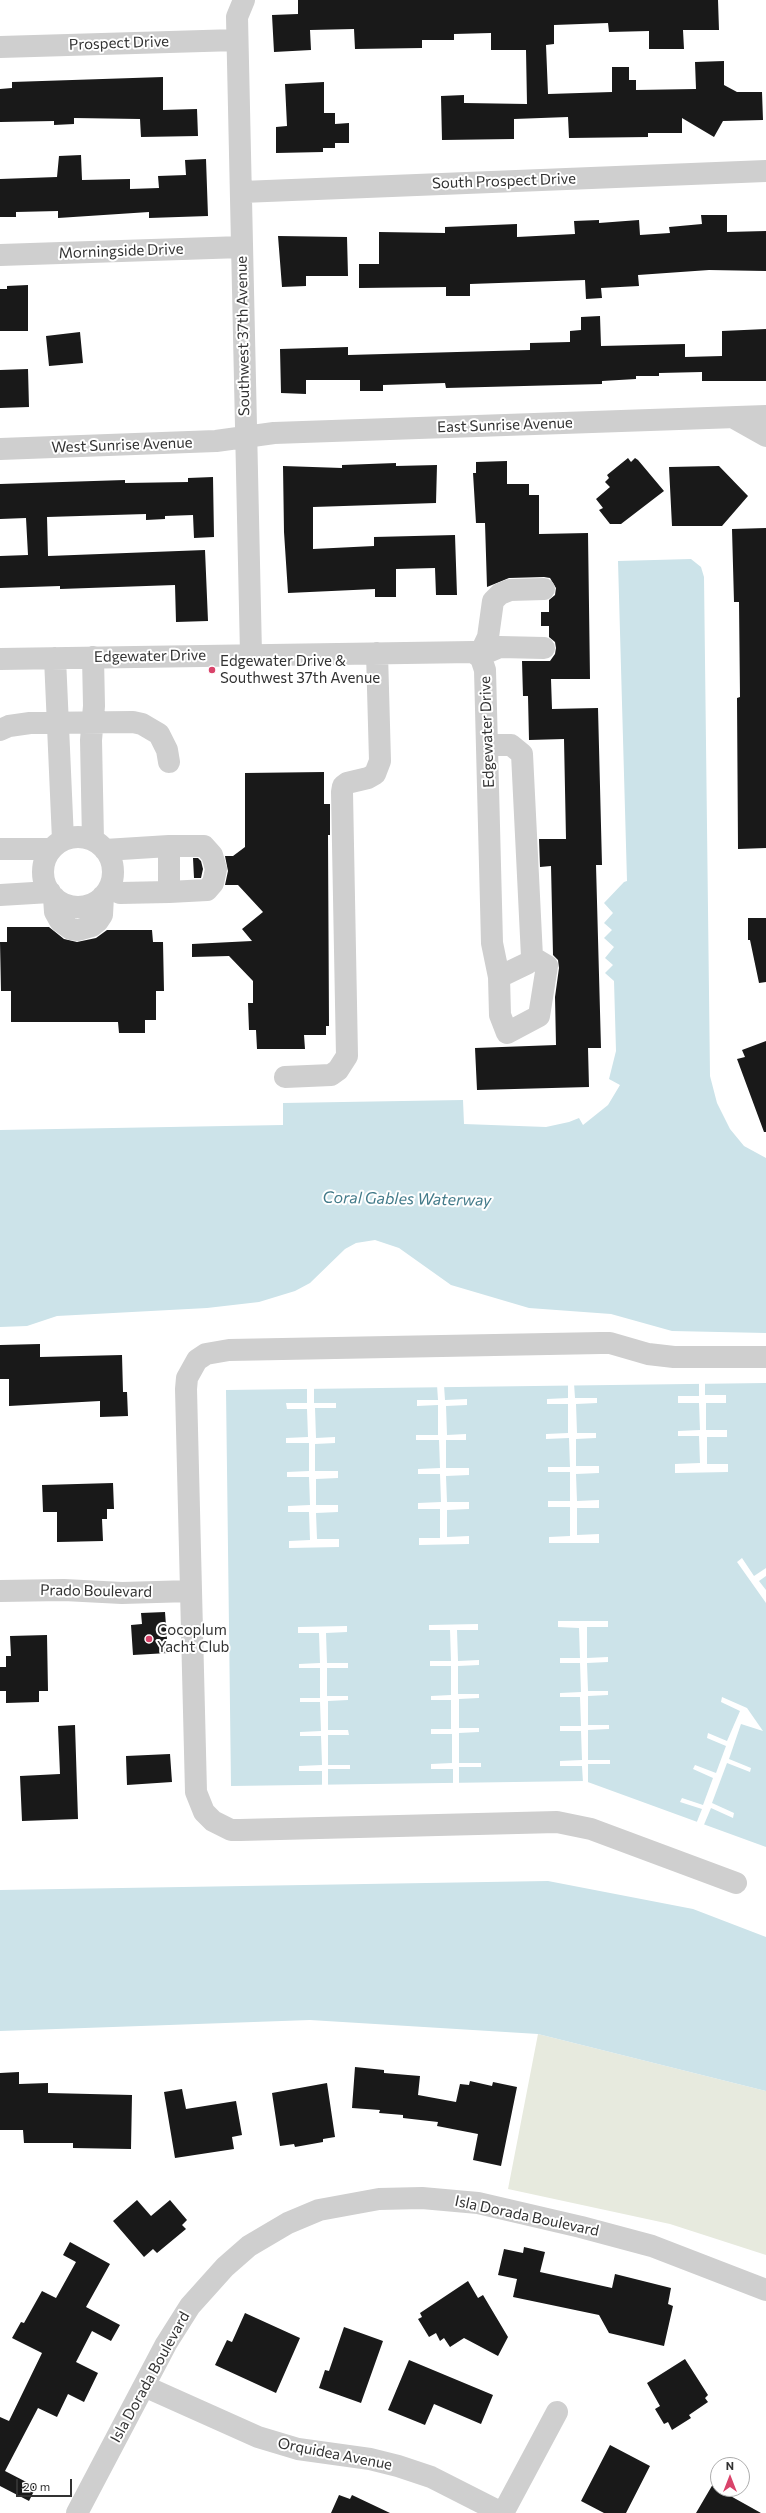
<!DOCTYPE html>
<style>
body{margin:0}
#map{position:relative;width:766px;height:2513px;overflow:hidden;background:#fff;font-family:Commissioner,sans-serif}
canvas{display:block}
.north{position:absolute;left:710px;top:2457px;width:40px;height:40px;box-sizing:border-box;background:#fff;border:1px solid #adadad;border-radius:50%;rotate:0deg;font-size:11px;font-weight:700;line-height:16px;text-align:center;color:#323232}
.north::after{content:'';display:block;margin:auto;width:14px;height:18px;background:#d9436a;clip-path:polygon(50% 0,100% 100%,50% 72%,0 100%)}
.scale{position:absolute;left:16px;top:2479px;width:56px;height:18px;box-sizing:border-box;border:2px solid #323232;border-top:0;padding-left:5px;font-size:12px;line-height:14px;white-space:nowrap;color:#323232;-webkit-text-stroke:3px #fff;paint-order:stroke}
</style>
<div id="map">
<canvas width="766" height="2513"></canvas>
<div class="north">N</div>
<div class="scale">20 m</div>
</div>
<script>
const ctx = document.querySelector('canvas').getContext('2d');
ctx.lineJoin = 'round';
function paint(path, color) { ctx.fillStyle = color; ctx.fill(path, 'evenodd'); }
const shape = rows => new Path2D(rows.map(r => 'M' + r).join(''));
function stroke(path, color, width, dash) { ctx.strokeStyle = color; ctx.lineWidth = width; ctx.lineCap = dash ? 'butt' : 'round'; ctx.setLineDash(dash || []); ctx.stroke(path); }
function drawText(font, color, halo, rows, align = 'center') {
  ctx.font = font + ' Commissioner,sans-serif'; ctx.lineWidth = 4; ctx.setLineDash([]); ctx.textBaseline = 'middle'; ctx.strokeStyle = halo; ctx.fillStyle = color; for (const [text, x, y, turn = 0] of rows) {
    ctx.save(); ctx.translate(x, y); ctx.rotate((+turn || 0) * Math.PI / 180); ctx.textAlign = isNaN(turn) ? turn : align; if (halo) ctx.strokeText(text, 0, 0); ctx.fillText(text, 0, 0); ctx.restore();
  }
}
paint(shape([
 [538,2034,766,2091,766,2255,670,2224,508,2189]
]), '#e7eade');
paint(shape([
 [691,559,701,567,704,577,710,1076,717,1103,730,1129,744,1146,766,1158,766,1333,672,1331,611,1314,529,1308,451,1285,399,1248,375,1240,356,1243,345,1249,310,1283,295,1291,259,1302,207,1308,57,1316,27,1326,0,1327,0,1130,283,1125,283,1103,463,1100,464,1124,546,1127,569,1122,579,1118,583,1125,608,1105,620,1085,609,1079,616,1051,614,981,605,973,613,965,605,958,614,947,604,938,612,930,604,923,613,913,604,903,624,882,627,881,618,561],
 [766,1383,766,1847,585,1781,231,1786,226,1390],
 [548,1881,693,1909,766,1937,766,2091,538,2034,310,2020,0,2031,0,1890]
]), '#cce3e9');
paint(shape([
 [699,1381,705,1381,705,1395,726,1395,726,1403,706,1403,706,1430,727,1430,727,1437,707,1437,707,1464,728,1464,728,1472,675,1473,675,1464,700,1463,699,1436,678,1436,678,1431,700,1430,699,1403,678,1403,678,1396,699,1396],
 [568,1383,574,1383,575,1398,597,1398,597,1403,576,1404,577,1433,596,1433,596,1438,576,1439,576,1466,599,1466,599,1473,576,1474,577,1501,599,1500,599,1508,577,1508,577,1535,599,1534,599,1543,549,1543,549,1537,570,1536,570,1507,548,1507,548,1501,570,1501,570,1472,548,1472,548,1467,570,1467,569,1438,546,1439,546,1434,568,1433,568,1404,547,1404,547,1399,568,1398],
 [437,1385,444,1385,445,1400,467,1399,467,1405,446,1406,447,1435,466,1434,466,1440,446,1440,446,1468,469,1468,469,1475,446,1476,447,1502,469,1502,469,1509,447,1510,447,1537,469,1536,469,1544,419,1545,419,1538,440,1538,440,1509,418,1509,418,1503,441,1502,440,1474,418,1474,418,1469,440,1468,439,1440,416,1440,416,1435,438,1435,438,1405,417,1406,417,1400,438,1400],
 [307,1387,314,1387,314,1403,336,1403,336,1408,315,1408,316,1438,335,1437,335,1443,315,1444,315,1471,338,1471,338,1478,316,1479,316,1505,338,1505,338,1512,316,1513,317,1539,339,1539,339,1547,289,1548,289,1541,310,1540,309,1512,288,1512,288,1506,310,1505,309,1477,287,1477,287,1472,309,1471,309,1443,286,1443,286,1438,308,1437,307,1409,287,1409,286,1403,307,1403],
 [742,1558,754,1576,766,1568,766,1576,759,1581,766,1590,766,1603,737,1562],
 [558,1621,608,1621,608,1627,587,1627,587,1658,608,1657,608,1662,587,1663,588,1691,608,1691,608,1695,588,1696,588,1725,609,1725,609,1729,588,1730,588,1760,610,1760,610,1764,588,1764,588,1785,583,1783,582,1766,560,1766,560,1761,582,1760,581,1731,560,1731,560,1726,581,1726,580,1697,560,1697,560,1693,581,1692,580,1663,560,1663,560,1658,580,1658,579,1628,558,1627],
 [478,1624,478,1630,457,1630,458,1661,479,1660,479,1665,458,1666,458,1694,479,1694,479,1698,459,1699,459,1728,479,1728,479,1732,459,1733,459,1763,481,1763,481,1767,459,1767,459,1785,453,1785,453,1769,431,1769,431,1764,452,1763,452,1734,431,1734,431,1729,451,1729,451,1700,431,1700,431,1696,451,1695,451,1666,430,1666,430,1661,451,1661,450,1630,429,1630,429,1625],
 [347,1626,347,1632,326,1633,327,1663,348,1663,348,1668,327,1668,327,1696,348,1696,348,1700,328,1701,328,1730,348,1730,349,1735,328,1735,328,1765,350,1765,350,1769,328,1769,328,1787,322,1787,322,1771,299,1771,299,1766,322,1765,321,1736,300,1736,300,1732,321,1731,320,1702,300,1702,300,1698,320,1698,320,1668,299,1668,299,1664,320,1663,319,1633,298,1633,298,1627],
 [722,1697,747,1708,763,1731,741,1724,729,1759,751,1768,750,1772,727,1763,712,1803,734,1813,733,1818,711,1808,703,1827,696,1824,702,1809,680,1802,682,1798,703,1805,713,1778,693,1769,695,1765,716,1773,726,1746,707,1738,708,1733,727,1741,740,1711,721,1702]
]), '#fff');
paint(shape([
 [298,0,718,0,719,30,683,30,684,49,649,49,649,31,609,32,608,23,554,25,554,44,546,45,548,94,612,92,612,67,629,67,629,80,636,80,636,90,696,89,695,62,724,61,724,85,737,92,762,92,763,120,723,121,714,137,682,118,682,133,648,133,648,137,569,138,568,117,514,119,514,139,442,140,441,96,464,95,464,103,527,104,526,50,491,50,491,33,454,34,454,40,422,40,422,48,355,49,354,29,310,30,311,50,274,52,272,15,298,14],
 [163,77,163,110,197,109,198,136,141,137,140,119,74,118,74,124,54,125,54,121,0,122,0,89,12,88,12,82],
 [324,82,324,113,335,113,335,124,349,123,349,143,335,143,335,148,323,148,323,152,276,153,276,127,287,126,285,84],
 [81,155,82,180,130,179,130,189,159,188,158,176,186,175,185,160,206,159,208,216,149,218,149,212,58,218,58,211,16,212,16,217,0,217,0,179,57,177,59,156],
 [701,215,727,215,727,232,766,231,766,271,709,270,638,275,639,286,601,288,602,298,586,299,585,280,470,284,470,296,446,296,446,287,359,288,359,264,379,264,379,232,445,233,445,227,517,224,517,237,575,234,574,221,599,220,599,223,639,220,640,235,670,233,669,227,702,224],
 [278,236,347,237,348,276,306,276,306,286,282,287],
 [28,285,28,331,0,331,0,289,7,289,7,286],
 [600,316,601,346,685,344,685,357,722,356,722,331,766,329,766,381,702,381,702,372,659,373,659,376,636,376,636,379,602,381,602,384,446,388,445,383,383,385,383,391,360,391,360,380,306,380,306,394,281,393,280,349,348,347,348,355,530,350,530,343,570,342,570,331,581,330,581,317],
 [80,332,83,363,49,366,46,336],
 [28,369,29,407,0,408,0,370],
 [628,458,631,462,635,458,638,460,664,491,621,524,610,524,599,510,603,508,596,499,610,487,605,482,609,478,607,475],
 [507,461,507,484,529,484,529,495,539,495,539,534,588,533,590,679,551,679,552,709,598,708,602,865,596,865,601,1048,588,1048,589,1087,477,1090,475,1048,556,1045,555,997,559,968,558,960,553,955,551,866,540,867,539,839,566,839,564,739,529,740,528,696,523,696,522,661,550,661,555,654,556,648,555,642,549,637,549,626,541,626,541,612,549,612,549,600,555,595,556,588,550,578,544,577,509,578,487,587,485,523,476,523,473,473,476,473,476,462],
 [396,463,396,466,437,465,436,503,313,507,313,549,374,546,374,537,455,535,457,595,436,595,435,568,396,569,396,597,375,597,375,589,288,593,284,532,283,466,342,468,342,465],
 [719,466,748,496,722,526,672,526,669,467],
 [213,477,214,537,194,538,193,515,165,516,165,519,146,520,146,514,47,517,48,556,205,550,208,621,176,622,175,585,60,589,60,586,0,588,0,556,28,555,26,518,0,519,0,484,125,480,125,483,188,482,188,478],
 [766,528,766,848,738,849,737,698,740,697,739,602,734,602,732,529],
 [324,772,324,804,330,804,330,835,328,835,329,1026,326,1026,326,1035,304,1035,305,1049,257,1049,256,1030,249,1030,248,1003,253,1003,253,981,229,956,192,957,192,944,252,941,242,929,263,912,238,885,225,885,228,871,225,856,233,856,245,847,245,773],
 [193,858,198,858,201,861,203,869,201,878,194,878],
 [748,918,766,918,766,982,759,983,750,940,748,940],
 [7,927,49,927,64,939,77,942,96,938,107,930,152,930,153,942,163,942,164,991,156,991,156,1020,145,1020,145,1033,119,1033,118,1022,11,1022,11,991,1,991,0,942,7,942],
 [766,1041,766,1132,764,1132,737,1059,745,1057,742,1050],
 [40,1344,40,1357,122,1355,123,1392,127,1392,128,1416,100,1417,100,1401,9,1406,9,1379,0,1379,0,1345],
 [113,1483,114,1509,107,1509,107,1519,102,1519,103,1541,57,1542,57,1512,43,1512,42,1485],
 [165,1612,168,1653,133,1655,131,1625,142,1624,141,1613],
 [47,1635,48,1691,39,1691,39,1702,6,1703,6,1691,0,1691,0,1667,6,1667,6,1656,11,1656,10,1636],
 [75,1725,78,1819,22,1821,20,1776,60,1774,58,1726],
 [170,1754,172,1782,127,1785,126,1756],
 [355,2067,384,2070,384,2073,420,2076,418,2095,456,2102,460,2084,469,2085,470,2081,492,2086,493,2082,517,2087,501,2166,473,2160,478,2134,437,2126,438,2122,403,2118,403,2115,379,2113,380,2110,352,2108],
 [19,2072,19,2084,48,2083,48,2093,132,2095,131,2149,73,2148,73,2143,24,2143,23,2130,0,2130,0,2073],
 [327,2083,335,2137,323,2139,323,2142,295,2147,294,2144,280,2146,272,2093],
 [182,2089,186,2109,236,2101,242,2135,232,2137,234,2149,175,2158,164,2092],
 [137,2200,151,2216,170,2200,187,2220,182,2225,186,2229,157,2253,153,2249,144,2257,113,2221],
 [70,2242,110,2264,86,2307,120,2325,111,2341,92,2331,76,2362,98,2373,84,2402,68,2394,57,2417,38,2408,5,2471,36,2487,29,2501,0,2486,0,2417,9,2421,42,2353,12,2338,21,2322,24,2323,42,2291,56,2298,76,2262,63,2255],
 [524,2247,545,2252,540,2272,612,2288,615,2274,671,2288,668,2304,673,2306,664,2346,609,2333,599,2315,513,2297,517,2279,498,2275,504,2249,523,2253],
 [468,2281,478,2298,483,2295,508,2337,498,2356,464,2338,450,2347,444,2338,440,2341,436,2333,429,2337,418,2319,422,2317,420,2313],
 [245,2313,300,2338,276,2393,215,2365,227,2340,232,2342],
 [344,2327,383,2341,361,2403,319,2388,325,2370,329,2371],
 [685,2359,708,2395,705,2398,708,2402,689,2415,691,2418,672,2430,668,2422,664,2424,655,2409,660,2406,647,2383],
 [409,2360,493,2395,481,2424,434,2404,425,2425,388,2410],
 [610,2445,650,2466,626,2513,604,2513,581,2501],
 [713,2484,718,2489,761,2513,696,2513],
 [339,2495,350,2499,352,2495,390,2513,331,2513]
]), '#191919');
stroke(shape([
 [244,0,237,17,251,654],
 [0,47,237,40],
 [242,192,766,171],
 [0,255,242,247],
 [734,418,766,436],
 [0,449,216,441,274,433,766,416],
 [479,656,488,637,493,601,500,594,510,590,544,589],
 [479,656,500,647,544,648],
 [93,657,94,706,91,740,93,840],
 [55,658,63,840],
 [0,659,473,652,481,658,485,670,492,943,499,977,500,1015,507,1033,539,1016,547,966,532,957],
 [0,730,9,726,30,723,133,722,142,724,159,734,167,750,169,762],
 [488,745,511,745,522,754,532,957,528,963,499,977],
 '43 872a35 35 0 1 1 70 0a35 35 0 1 1-70 0Z',
 [169,846,204,846,212,855,216,869,213,883,207,890,169,892],
 [0,849,51,849],
 [105,850,169,846,169,892,120,893,109,888],
 [0,895,50,892],
 [54,897,55,912,60,921,71,929,78,930,92,926,98,921,102,915,103,896],
 [285,1077,331,1075,338,1070,347,1056,342,792,343,786,347,783,368,778,375,774,380,761,377,653],
 [0,1591,64,1590,122,1593,191,1591],
 [736,1883,591,1829,557,1822,240,1830,231,1830,213,1821,204,1812,196,1792,186,1389,187,1378,197,1360,206,1354,229,1350,601,1343,610,1343,648,1354,674,1357,766,1357],
 [144,2386,258,2437,298,2449,370,2459,398,2466,431,2477,502,2513],
 [77,2513,166,2344,190,2306,225,2267,249,2246,288,2223,319,2210,379,2199,422,2198,478,2203,581,2227,652,2246,766,2290],
 [503,2513,557,2412]
]), '#cfcfcf', 22);
for (const [x, y, r, color] of [
 [212,670,4,"#d9436a"],
 [149,1639,4,"#d9436a"]
]) { const dot = new Path2D(); dot.arc(x, y, r, 0, 2 * Math.PI); ctx.fillStyle = color; ctx.fill(dot); stroke(dot, '#fff', 1.5); }
drawText('15px', '#323232', '#fff', [
 ["Prospect Drive",119,43,-2],
 ["South Prospect Drive",504,181,-2],
 ["Morningside Drive",121,251,-2],
 ["Southwest 37th Avenue",243,336,-91],
 ["East Sunrise Avenue",505,425,-2],
 ["West Sunrise Avenue",122,445,-2],
 ["Edgewater Drive",150,656,-1],
 ["Edgewater Drive",487,732,-92],
 ["Prado Boulevard",96,1591,1],
 ["Isla Dorada Boulevard",527,2216,12],
 ["Isla Dorada Boulevard",150,2377,-61],
 ["Orquidea Avenue",335,2454,11]
]);
drawText('15px', '#323232', '#fff', [
 ["Edgewater Drive &",220,661],
 ["Southwest 37th Avenue",220,678],
 ["Cocoplum",157,1630],
 ["Yacht Club",157,1647]
], 'left');
drawText('italic 16px', '#427a89', '#fff', [
 ["Coral Gables Waterway",407,1199,1]
]);
</script>
